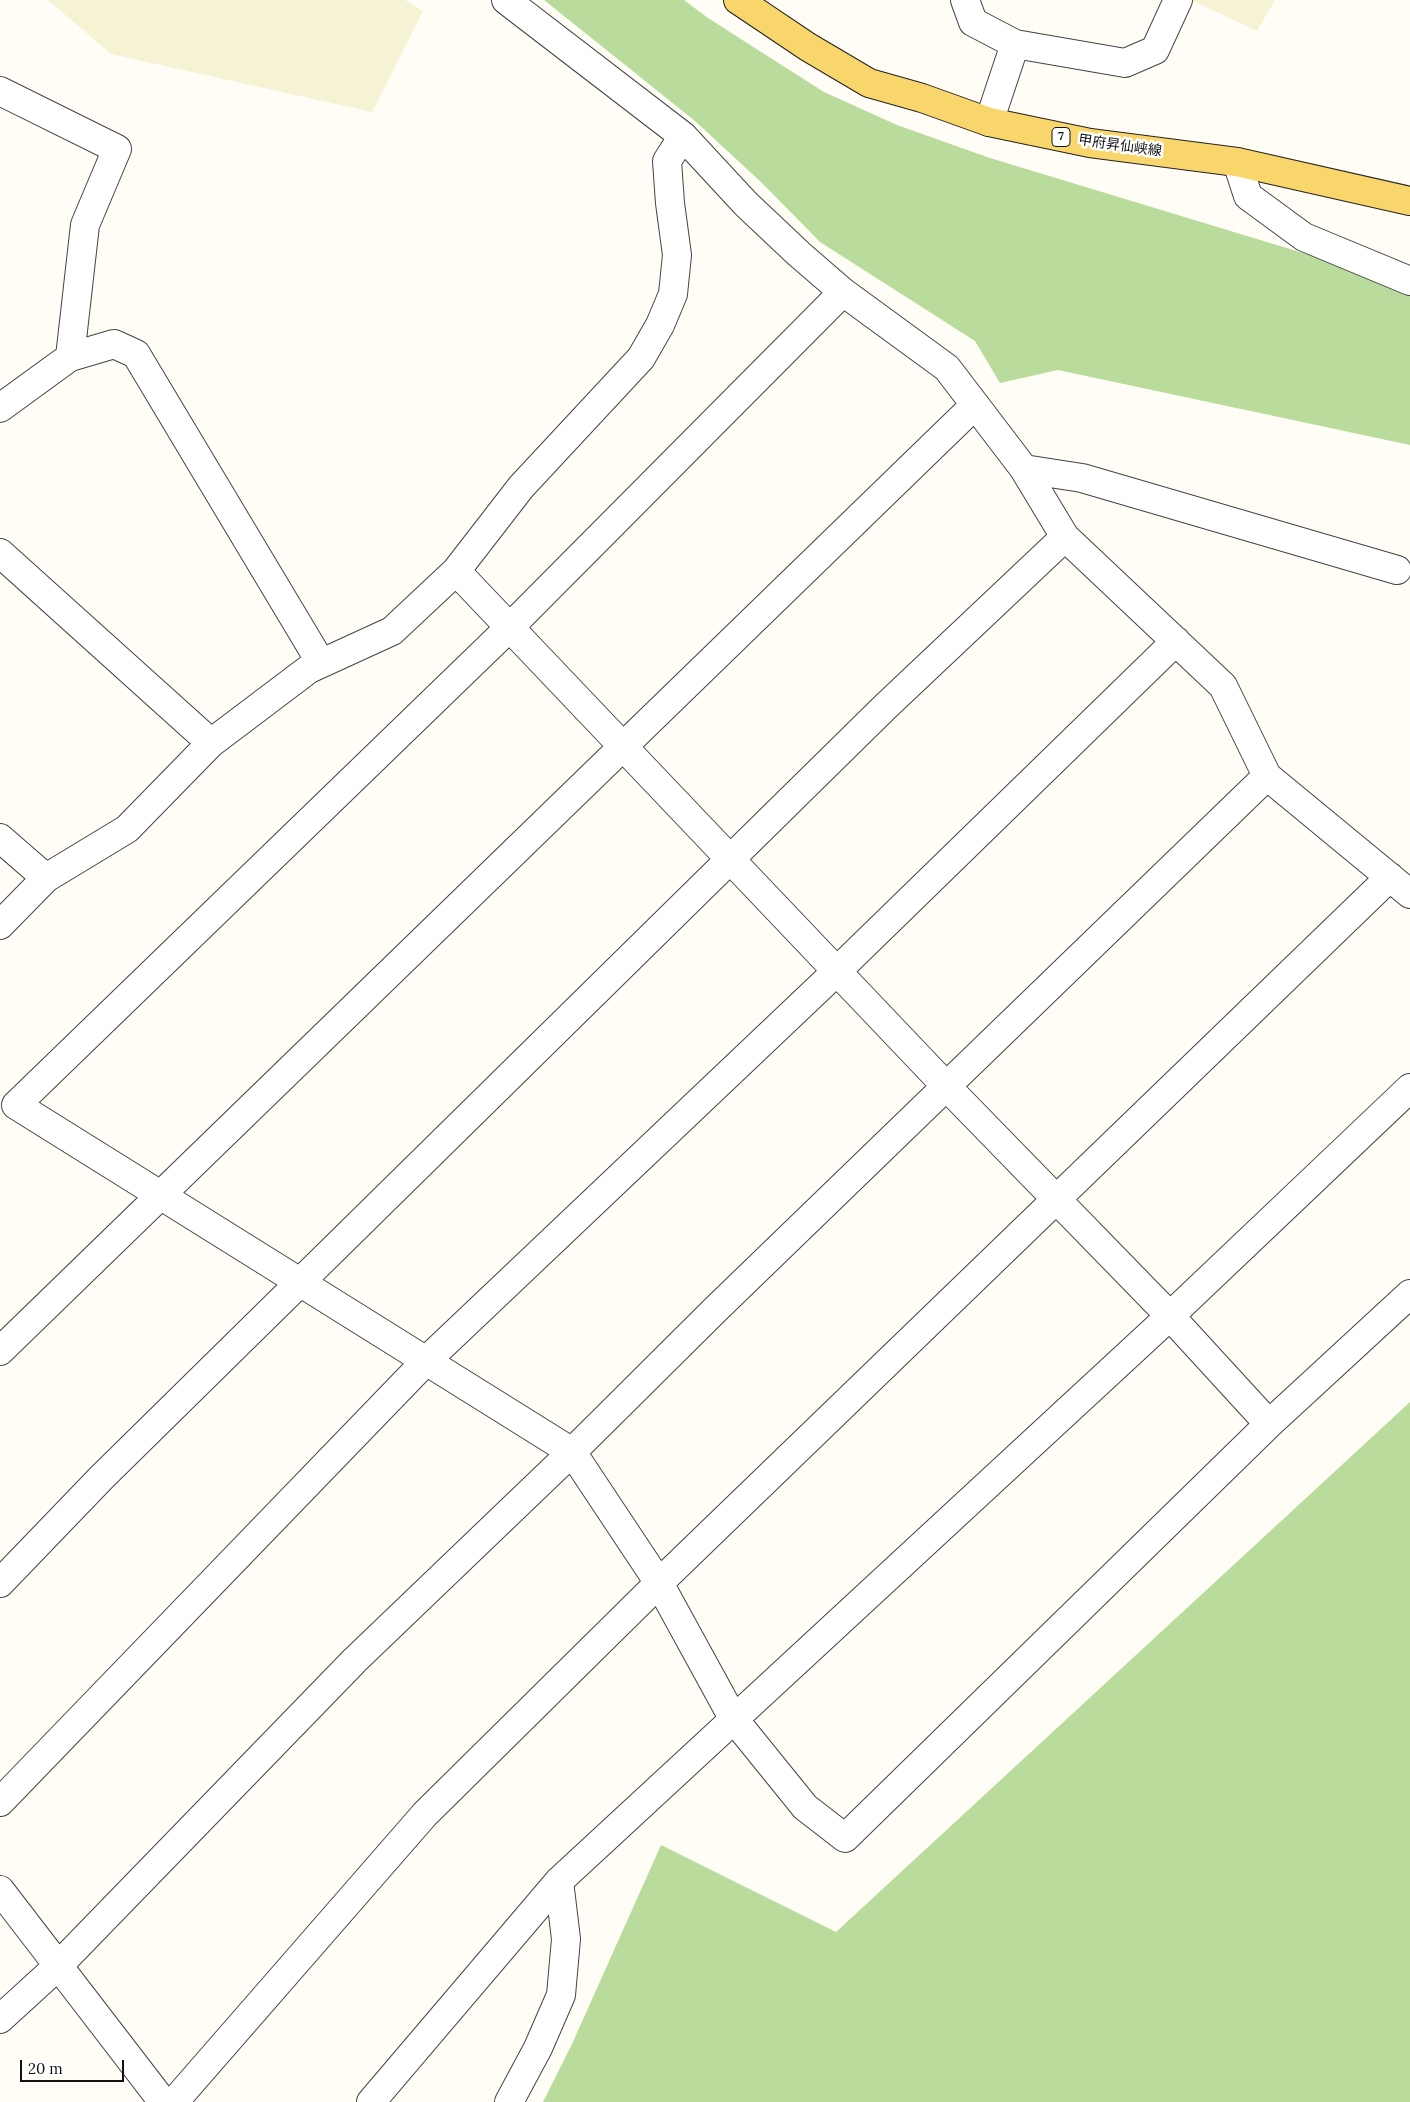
<!DOCTYPE html>
<meta charset="utf-8">
<style>
body{margin:0}
#map{position:relative;width:1410px;height:2102px;overflow:hidden;background:#fffdf5;font-family:Lora,serif}
canvas{display:block}
.scale{position:absolute;left:20px;top:2060px;width:104px;height:22px;box-sizing:border-box;border:2px solid #111;border-top:0;padding-left:6px;font-size:15px;line-height:18px;white-space:nowrap;color:#111;-webkit-text-stroke:4px #fff;paint-order:stroke}
</style>
<div id="map">
<canvas width="1410" height="2102"></canvas>
<div class="scale">20 m</div>
</div>
<script>
const ctx = document.querySelector('canvas').getContext('2d');
ctx.lineJoin = 'round';
function paint(path, color) { ctx.fillStyle = color; ctx.fill(path, 'evenodd'); }
const shape = rows => new Path2D(rows.map(r => 'M' + r).join(''));
function stroke(path, color, width, dash) { ctx.strokeStyle = color; ctx.lineWidth = width; ctx.lineCap = dash ? 'butt' : 'round'; ctx.setLineDash(dash || []); ctx.stroke(path); }
function drawText(font, color, halo, rows, align = 'center') {
  ctx.font = font + ' Lora,"Noto Sans JP",serif'; ctx.lineWidth = 5; ctx.setLineDash([]); ctx.textBaseline = 'middle'; ctx.strokeStyle = halo; ctx.fillStyle = color; for (const [text, x, y, turn = 0] of rows) {
    ctx.save(); ctx.translate(x, y); ctx.rotate((+turn || 0) * Math.PI / 180); ctx.textAlign = isNaN(turn) ? turn : align; if (halo) ctx.strokeText(text, 0, 0); ctx.fillText(text, 0, 0); ctx.restore();
  }
}
paint(shape([
 [48,0,405,0,423,11,372,112,111,54],
 [1191,0,1275,0,1257,31]
]), '#f6f3d4');
paint(shape([
 [544,0,684,0,708,18,824,92,897,125,990,158,1313,256,1410,267,1410,445,1058,370,1000,383,975,341,820,242,763,184,695,121],
 [1410,1402,1410,2102,543,2102,572,2044,661,1845,836,1932]
]), '#b9dc9c');
const street = shape([
 [506,0,683,136,746,204,799,254,843,292,947,368,1024,469,1065,537,1223,686,1267,776,1410,894],
 [965,0,973,22,1015,44,1125,63,1155,50,1178,0],
 [0,91,117,149,85,225,70,357],
 [989,122,1015,44],
 [1237,162,1248,196,1304,237,1410,281],
 [843,292,510,627,16,1105,572,1452,659,1583,733,1718,805,1807,845,1838,1269,1424,1410,1294],
 [0,408,70,357,114,344,136,354,321,663],
 [1024,469,1082,478,1397,570],
 [0,553,211,743],
 [456,571,946,1086,1170,1316,1269,1424],
 [0,838,46,878],
 [0,925,46,878,127,829,211,743,309,669,392,631,456,571,521,487,641,358,660,325,673,294,677,255,670,203,667,161,683,136],
 [0,1351,975,405],
 [0,1583,102,1477,885,707,1065,537],
 [0,1802,427,1360,836,972,1176,641],
 [0,1890,163,2102],
 [0,2019,58,1966,355,1660,572,1452,717,1308,1267,776],
 [174,2102,425,1814,659,1583,1390,877],
 [371,2102,559,1881,1170,1316,1410,1088],
 [509,2102,538,2048,561,1995,566,1939,559,1881]
]);
const primary = shape([
 [738,0,808,47,869,83,922,98,989,122,1090,143,1237,162,1410,201]
]);
stroke(street, '#444', 30);
stroke(primary, '#222', 30);
stroke(street, '#fff', 28);
stroke(primary, '#f9d66b', 28);
for (const [x, y, w] of [
 [1061,137,18]
]) { const box = new Path2D(); box.roundRect(x - w / 2, y - 9.5, w, 19, 4); ctx.fillStyle = '#fff'; ctx.fill(box); stroke(box, '#111', 1); }
drawText('bold 12px', '#111', null, [
 ["7",1061,137]
]);
drawText('14px', '#111', '#fff', [
 ["甲府昇仙峡線",1120,146,8]
]);
</script>
